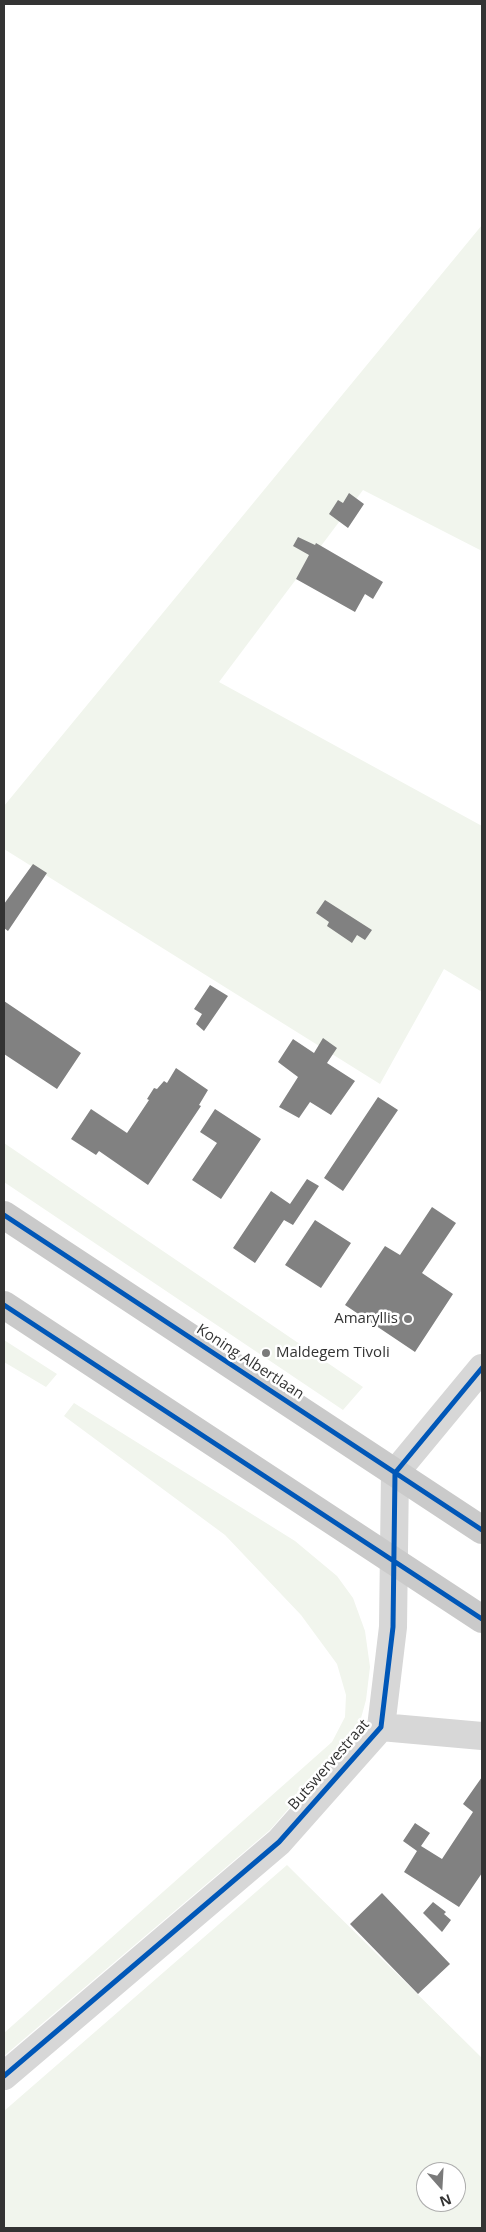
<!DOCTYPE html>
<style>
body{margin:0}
#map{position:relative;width:486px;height:2232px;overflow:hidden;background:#fff;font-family:"Open Sans",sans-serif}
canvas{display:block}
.frame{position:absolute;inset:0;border:5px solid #333;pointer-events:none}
.north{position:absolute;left:416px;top:2162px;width:50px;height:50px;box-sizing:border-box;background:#fff;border:1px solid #adadad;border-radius:50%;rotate:161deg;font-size:14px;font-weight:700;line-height:20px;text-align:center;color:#333}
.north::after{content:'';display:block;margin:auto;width:18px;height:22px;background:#7a7a7a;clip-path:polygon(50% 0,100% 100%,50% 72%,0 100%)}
</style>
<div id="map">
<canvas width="486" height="2232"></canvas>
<div class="frame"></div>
<div class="north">N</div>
</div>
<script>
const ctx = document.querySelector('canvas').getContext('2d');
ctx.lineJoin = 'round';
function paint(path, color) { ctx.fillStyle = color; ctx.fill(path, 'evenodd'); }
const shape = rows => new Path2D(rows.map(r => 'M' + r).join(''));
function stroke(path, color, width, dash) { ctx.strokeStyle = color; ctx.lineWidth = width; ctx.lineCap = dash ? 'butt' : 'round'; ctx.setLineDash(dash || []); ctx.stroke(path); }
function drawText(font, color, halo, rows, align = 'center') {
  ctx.font = font + ' "Open Sans",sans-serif'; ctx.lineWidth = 5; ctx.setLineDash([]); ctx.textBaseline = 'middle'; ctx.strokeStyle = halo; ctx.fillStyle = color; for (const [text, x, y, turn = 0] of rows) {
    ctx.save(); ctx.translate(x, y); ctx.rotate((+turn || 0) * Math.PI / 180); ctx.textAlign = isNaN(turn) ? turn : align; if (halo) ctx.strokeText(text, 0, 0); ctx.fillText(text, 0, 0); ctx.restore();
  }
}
paint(shape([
 [482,225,482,551,363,490,219,682,482,826,482,992,444,969,380,1084,4,849,4,806],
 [4,1143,363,1387,343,1410,4,1182],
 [4,1340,57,1374,46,1387,4,1362],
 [74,1403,295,1541,337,1576,353,1598,365,1631,370,1667,366,1700,358,1729,270,1830,4,2056,4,2033,332,1742,345,1717,346,1695,337,1664,301,1615,225,1535,64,1416],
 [287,1865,482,2058,482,2228,4,2228,4,2111],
 [426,2172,456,2172,456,2202,426,2202]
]), '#f1f5ed');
paint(shape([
 [349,493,364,504,348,528,329,514,338,500,343,503],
 [298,537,315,545,316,543,383,582,373,599,365,594,355,612,296,579,309,555,293,546],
 [33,864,47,873,8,931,4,928,4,904],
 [325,900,372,930,365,940,357,935,352,943,327,926,329,922,316,913],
 [210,985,228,996,204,1031,196,1024,202,1014,194,1009],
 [4,1001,81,1053,57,1089,4,1054],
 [323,1038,337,1048,327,1063,355,1081,331,1115,310,1102,299,1118,279,1107,298,1077,278,1062,293,1039,314,1053],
 [176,1068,208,1090,199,1105,201,1106,148,1185,99,1151,96,1155,71,1139,91,1109,127,1133,149,1100,147,1099,154,1088,157,1089,164,1081,167,1083],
 [378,1097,398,1110,343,1191,324,1178],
 [215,1109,261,1139,221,1199,192,1180,217,1143,200,1132],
 [307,1179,319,1186,293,1225,284,1220,255,1263,233,1248,271,1191,290,1204],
 [432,1207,456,1223,422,1273,453,1294,415,1352,345,1305,385,1246,400,1255],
 [315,1220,351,1243,321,1288,285,1265],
 [482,1777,482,1873,459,1907,404,1872,417,1851,403,1841,415,1823,430,1833,421,1846,442,1859,473,1812,463,1804],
 [382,1893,450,1964,418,1994,350,1924],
 [433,1902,446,1912,444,1914,451,1920,442,1932,423,1913]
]), '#818181');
stroke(shape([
 [381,1727,482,1736],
 [4,2076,279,1842,381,1727,393,1627,395,1473,482,1368]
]), '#d7d7d7', 28);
stroke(shape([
 [4,1215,482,1530],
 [4,1305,482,1619]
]), '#cacaca', 28);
stroke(shape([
 [4,1215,482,1530],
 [4,1305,482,1619],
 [4,2076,279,1842,381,1727,393,1627,395,1473,482,1368]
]), '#0057b8', 5);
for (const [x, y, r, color] of [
 [408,1319,5,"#7a7a7a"],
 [266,1353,5,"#7a7a7a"]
]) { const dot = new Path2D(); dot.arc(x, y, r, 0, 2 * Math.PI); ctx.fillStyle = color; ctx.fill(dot); stroke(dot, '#fff', 2); }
drawText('15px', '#333', '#fff', [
 ["Amaryllis",398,1319],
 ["Maldegem Tivoli",276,1353,"left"]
], 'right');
drawText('15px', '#333', '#fff', [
 ["Koning Albertlaan",250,1362,33],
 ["Butswervestraat",329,1765,-49]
]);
</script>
